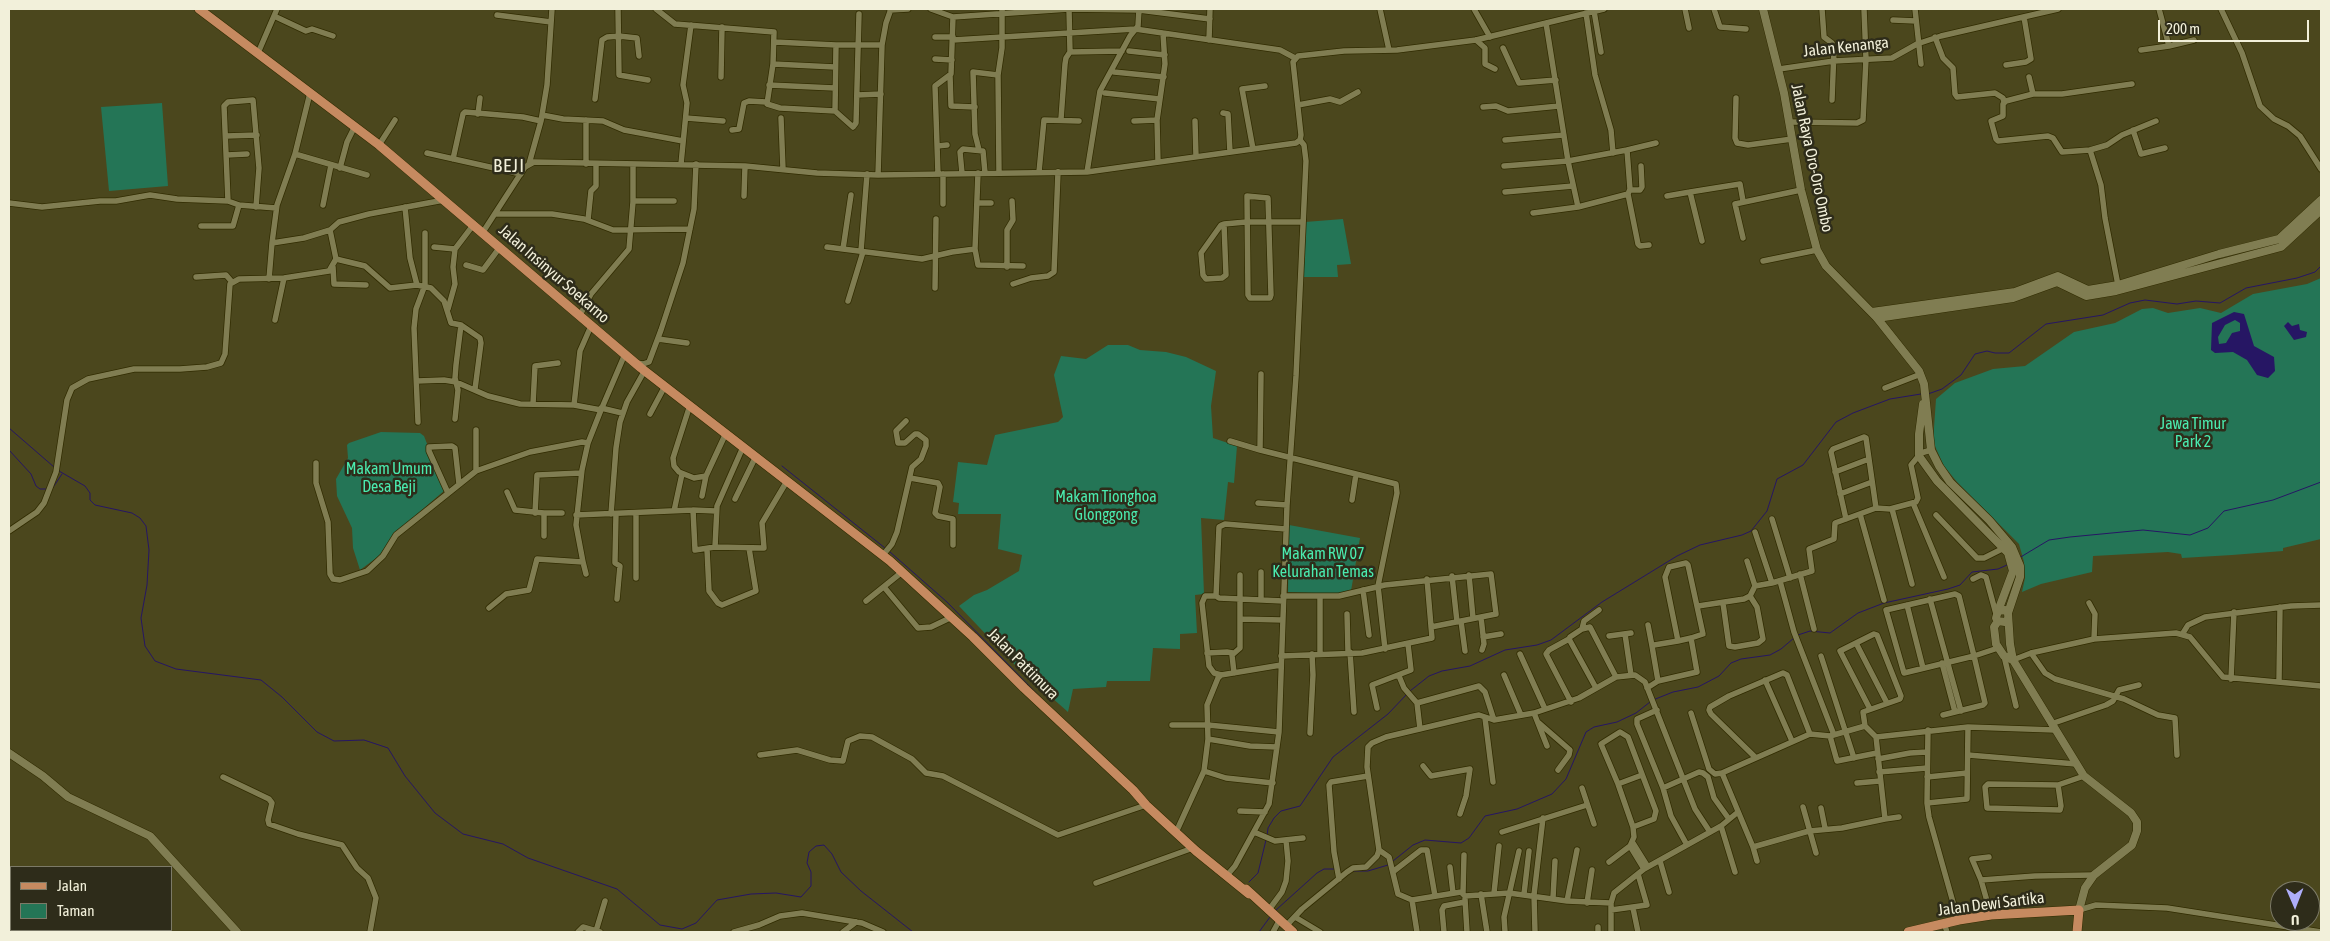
<!DOCTYPE html>
<style>
body{margin:0}
#map{position:relative;width:2330px;height:941px;overflow:hidden;background:#4b471d;font-family:"Asap Condensed",sans-serif}
canvas{display:block}
.frame{position:absolute;inset:0;border:10px solid #f2f0da;pointer-events:none}
.legend{position:absolute;left:10px;top:866px;width:162px;height:65px;box-sizing:border-box;background:#2e2c1a;border:1px solid #7c7a67;margin:0;padding:6px 9px;list-style:none;font-size:15px;color:#f2f0da}
.legend li{display:flex;align-items:center;gap:10px;height:25px}
.legend b{width:25px;border:1px solid #7c7a67}
.north{position:absolute;left:2270px;top:881px;width:50px;height:50px;box-sizing:border-box;background:#2e2c1a;border:1px solid #7c7a67;border-radius:50%;rotate:179deg;font-size:14px;font-weight:700;line-height:20px;text-align:center;color:#f2f0da}
.north::after{content:'';display:block;margin:auto;width:18px;height:22px;background:#aeaefa;clip-path:polygon(50% 0,100% 100%,50% 72%,0 100%)}
.scale{position:absolute;left:2158px;top:20px;width:151px;height:22px;box-sizing:border-box;border:2px solid #f2f0da;border-top:0;padding-left:6px;font-size:15px;line-height:18px;white-space:nowrap;color:#f2f0da;-webkit-text-stroke:4px #2e2c1a;paint-order:stroke}
</style>
<div id="map">
<canvas width="2330" height="941"></canvas>
<div class="frame"></div>
<ul class="legend">
<li><b style="height:6px;background:#c68a60"></b>Jalan</li>
<li><b style="height:14px;background:#247556"></b>Taman</li>
</ul>
<div class="north">U</div>
<div class="scale">200 m</div>
</div>
<script>
const ctx = document.querySelector('canvas').getContext('2d');
ctx.lineJoin = 'round';
function paint(path, color) { ctx.fillStyle = color; ctx.fill(path, 'evenodd'); }
const shape = rows => new Path2D(rows.map(r => 'M' + r).join(''));
function stroke(path, color, width, dash) { ctx.strokeStyle = color; ctx.lineWidth = width; ctx.lineCap = dash ? 'butt' : 'round'; ctx.setLineDash(dash || []); ctx.stroke(path); }
function drawText(font, color, halo, rows, align = 'center') {
  ctx.font = font + ' "Asap Condensed",sans-serif'; ctx.lineWidth = 5; ctx.setLineDash([]); ctx.textBaseline = 'middle'; ctx.strokeStyle = halo; ctx.fillStyle = color; for (const [text, x, y, turn = 0] of rows) {
    ctx.save(); ctx.translate(x, y); ctx.rotate((+turn || 0) * Math.PI / 180); ctx.textAlign = isNaN(turn) ? turn : align; if (halo) ctx.strokeText(text, 0, 0); ctx.fillText(text, 0, 0); ctx.restore();
  }
}
paint(shape([
 [162,103,168,186,109,191,101,107],
 [1343,219,1351,264,1337,265,1338,277,1303,277,1305,222],
 [2321,278,2321,539,2283,548,2283,551,2232,555,2182,558,2181,554,2168,552,2093,556,2092,572,2041,584,2022,592,2025,578,2024,562,2019,544,1957,482,1944,466,1933,442,1936,399,1955,383,1993,369,2025,366,2074,332,2115,323,2142,309,2153,308,2168,313,2200,308,2221,313,2253,294,2307,284],
 [1108,345,1128,345,1140,350,1166,352,1186,357,1216,371,1211,406,1213,438,1237,446,1234,483,1228,482,1224,520,1201,518,1204,594,1195,595,1197,633,1180,634,1180,649,1153,648,1150,681,1107,681,1106,687,1073,689,1068,712,1016,666,959,606,974,595,987,590,1019,571,1022,555,998,549,1001,514,958,514,959,503,953,502,958,462,987,465,995,435,1058,422,1063,417,1054,375,1061,356,1086,359],
 [381,432,420,433,424,436,445,490,395,533,379,556,360,570,353,548,352,528,337,496,336,479,348,458,347,445,349,443],
 [1289,525,1360,538,1351,591,1341,594,1288,592]
]), '#247556');
paint(shape([
 [2234,312,2244,314,2254,346,2274,357,2275,371,2268,378,2257,375,2247,360,2233,352,2215,353,2211,350,2212,323],
 [2235,320,2240,323,2240,331,2232,333,2226,343,2219,344,2218,337,2225,325],
 [2288,322,2292,326,2299,324,2300,330,2307,332,2306,337,2294,340,2284,326]
]), '#261664');
stroke(shape([
 [1928,394,1942,389,1961,375,1975,354,1987,351,1995,353,2009,353,2046,324,2103,315,2130,303,2145,300,2177,304,2196,301,2220,303,2246,288,2297,278,2315,272,2321,266],
 [9,428,54,467],
 [9,450,31,474,36,486,40,489,48,489],
 [782,466,885,548],
 [59,471,85,486,90,493,90,500,95,505,132,513,140,518,146,526,149,550,147,585,141,618,145,646,155,661,176,669,261,680,282,697,317,732,334,741,364,740,388,748,405,776,435,813,463,834,503,844,528,858,617,889,660,925,682,929,696,923,717,900,751,894,776,893,801,897,811,886,811,872,807,863,809,852,816,846,824,845,832,854,841,872,861,891,913,932],
 [52,489,62,474],
 [890,552,947,602,1049,706],
 [2019,558,2049,540,2070,537,2143,530,2190,535,2208,528,2224,511,2273,500,2321,482],
 [1798,635,1810,631,1830,633,1858,613,1884,603,1948,589,1960,585,1972,572,1998,569,2007,565],
 [1410,691,1429,676,1442,671,1470,666,1505,650,1537,645,1551,640,1602,602,1677,556,1700,545,1742,535,1751,531,1767,511,1777,479,1803,465,1836,422,1853,413,1890,399,1921,394],
 [1653,700,1673,692,1698,687,1719,676,1731,663,1741,659,1770,655,1781,649,1794,638],
 [1267,836,1268,828,1274,818,1281,811,1300,806,1333,757,1388,714,1407,694],
 [1393,861,1413,845,1425,840,1461,843,1469,838,1485,816,1517,809,1552,794,1566,779,1586,732,1594,727,1617,722,1636,713,1650,702],
 [1353,871,1368,871,1388,865],
 [1249,882,1258,873,1266,840],
 [1276,910,1317,873,1324,869,1334,869],
 [1259,932,1270,917]
]), '#261664', 1);
const street = shape([
 [618,9,619,75,648,80],
 [656,9,675,24,774,32,773,64,767,104,780,108,835,111,853,127,856,123,859,14],
 [931,9,953,17,1069,9,1139,10,1210,19],
 [1380,9,1389,50],
 [1474,9,1490,37],
 [1685,9,1689,28],
 [1714,9,1720,27,1746,29],
 [1822,9,1824,37,1832,43,1834,50,1832,100],
 [1915,9,1921,64],
 [2221,9,2242,53,2260,106,2274,119,2288,126,2300,136,2321,169],
 [890,10,908,9],
 [1594,11,1601,52],
 [1586,13,1595,75,1611,130,1613,153],
 [497,15,551,22],
 [274,16,306,31,312,29,333,36],
 [1893,20,1916,21],
 [935,37,953,37],
 [1935,37,1943,58,1953,68,1955,94,1957,97,1995,93,2003,98,2004,102],
 [953,40,1135,29,1280,50,1295,58],
 [1209,40,1210,9],
 [1476,40,1485,48,1485,64,1495,69],
 [775,42,836,45,882,45],
 [2169,46,2194,40],
 [1503,48,1519,83,1556,80],
 [2141,50,2169,46,2159,9],
 [1129,51,1165,55],
 [1070,52,1122,51],
 [258,53,277,9],
 [935,59,952,60],
 [773,64,835,67],
 [2006,65,2026,62,2031,59,2024,17],
 [1779,69,1834,61,1892,58,1917,44,1941,36,2058,9],
 [1114,72,1164,77],
 [950,75,951,106,975,107],
 [721,77,722,27],
 [2029,77,2033,94],
 [769,85,835,88],
 [1105,93,1160,99],
 [857,95,881,94],
 [1736,98,1735,138,1737,143,1748,145,1792,139],
 [595,99,602,40,607,37,619,36,637,38,639,56],
 [1298,105,1330,99,1340,102,1358,92],
 [1483,107,1496,106,1508,111,1559,106],
 [835,111,836,45],
 [1223,113,1228,114,1230,152],
 [478,114,480,98],
 [542,115,563,119,603,121,624,130,683,141],
 [686,118,723,121],
 [781,118,783,169],
 [1061,119,1065,64,1066,58,1070,52,1069,9],
 [1134,121,1157,120],
 [1195,121,1196,157],
 [1790,122,1857,123,1863,120,1866,59,1864,9],
 [732,130,739,129,744,103,749,101,766,102],
 [2133,130,2141,154,2165,148],
 [226,136,257,135],
 [1505,140,1564,135],
 [379,145,395,120],
 [937,146,947,145],
 [1253,149,1242,89,1265,86],
 [979,150,975,134,973,72,998,75],
 [2090,150,2107,145,2122,135,2156,121],
 [427,153,521,174],
 [295,154,367,175],
 [227,155,247,154],
 [453,159,463,114,465,112,523,117,541,121],
 [1158,162,1157,120,1165,64,1163,33],
 [529,164,541,121,547,85,552,9],
 [586,164,586,120],
 [681,164,687,103,683,85,691,25],
 [1504,166,1568,161,1627,150],
 [340,168,347,142,355,126],
 [1039,172,1044,120,1079,121],
 [1087,172,1100,91,1130,36,1138,26,1139,9],
 [962,173,960,152,963,149,983,151,985,173],
 [999,173,998,75,1002,48,1002,9],
 [938,174,935,86,951,74,953,17],
 [943,174,943,204],
 [878,175,882,45,886,23,891,9],
 [1630,190,1640,190,1642,187,1641,166],
 [1505,192,1573,186],
 [1628,194,1630,189,1627,150,1656,143],
 [744,196,745,166],
 [1247,196,1268,198,1271,295,1270,298,1250,298,1248,295,1247,196],
 [1667,196,1690,192],
 [228,201,224,106,228,102,253,100,259,168,256,207],
 [633,201,674,201],
 [9,203,42,207,100,201,116,201,150,195,177,199,228,201,239,205,276,208],
 [978,203,991,203],
 [323,205,331,165],
 [405,207,410,258,417,285],
 [1578,207,1628,194,1638,244,1640,246,1649,245],
 [1533,213,1578,207,1568,161,1546,23],
 [496,214,552,214,584,219,613,230,690,229],
 [588,220,591,191,596,186,596,164],
 [1224,224,1226,275,1222,278,1206,279,1203,275,1201,253,1221,225,1224,224,1246,222,1303,222],
 [201,226,233,226,239,205],
 [483,232,525,167,534,162,745,166,817,173,878,175,1087,172,1296,143,1300,140,1301,135,1293,62,1298,56,1344,51,1397,50,1476,40,1604,9],
 [1743,238,1735,204,1801,190],
 [1702,241,1690,192,1740,184,1743,201],
 [272,243,277,205,295,154,310,93],
 [434,247,455,249],
 [827,247,922,259,952,252,975,249,978,173],
 [843,249,851,195],
 [975,249,978,265,1023,266],
 [861,251,867,174],
 [336,259,365,266,390,288,417,285,431,288,444,301,451,323,461,325,480,338,481,343,475,389],
 [1763,261,1817,250],
 [466,265,483,270,500,247],
 [333,267,334,284,366,285],
 [1007,267,1007,230,1013,220,1012,201],
 [196,277,226,275,232,282],
 [269,279,272,243,304,238,330,230,339,222,369,214,444,200],
 [1013,284,1031,278,1048,276,1054,272,1058,172],
 [2118,285,2105,218,2101,185,2090,150,2062,152,2053,138,2048,136,1998,141,1996,139,1991,121,2003,116,2003,104,2006,101,2033,94,2062,94,2132,84],
 [935,288,936,219],
 [848,301,863,252],
 [448,309,455,284,453,267,455,249,474,224],
 [580,315,591,294,629,249,633,202,633,164],
 [275,320,284,278],
 [658,339,687,343],
 [636,363,643,364,649,362,661,330,683,263,694,209,696,164],
 [417,381,444,380,456,382,488,396,520,404,574,405,601,410],
 [1885,388,1921,374],
 [533,404,535,366,558,363],
 [574,405,580,351,591,326],
 [690,405,673,458,674,466,679,472,694,478,706,476,726,433],
 [601,408,622,413],
 [650,414,665,386],
 [455,419,458,390,455,378,456,365,461,325],
 [418,422,414,328,416,309,425,285,425,233],
 [1230,441,1260,450,1396,484,1397,493,1378,586,1385,649],
 [1260,450,1261,374],
 [316,463,316,483,328,522,330,574,333,579,340,580,367,571,383,556,396,535,476,471,530,452,582,442,588,443],
 [476,471,476,430],
 [1835,472,1869,459],
 [910,478,938,483,940,487,935,513,938,516,953,519,953,545],
 [507,492,515,510,544,513,562,513],
 [448,493,429,451,429,447,452,446,455,448,459,484],
 [1840,494,1872,482],
 [702,496,706,476],
 [735,499,756,456],
 [1352,500,1356,474],
 [1258,503,1287,505],
 [1913,503,1944,577],
 [1892,509,1912,584],
 [693,510,695,550,715,547,764,548,762,523,787,481],
 [674,511,682,474],
 [535,513,537,475,581,473],
 [611,514,616,448,620,422,627,402,645,370],
 [616,514,615,560,615,563,620,566,617,599],
 [1860,514,1884,600],
 [576,515,693,510,716,511],
 [1936,515,1977,558,1984,558,2004,548],
 [1772,519,1790,578],
 [1846,519,1831,452,1833,449,1864,437,1866,438,1876,508],
 [9,531,37,512,44,503,56,472,67,400,72,388,88,379,134,369,180,369,207,367,221,363,225,354,230,284,239,279,284,278,329,271,336,259,330,230],
 [1755,532,1772,583],
 [544,536,544,513],
 [715,547,717,506,743,447],
 [707,549,709,591,718,603,722,605,756,591,749,548],
 [883,555,892,544,897,532,912,467,921,459,926,446,926,440,918,434,915,434,905,443,898,443,896,431,906,421],
 [1747,561,1755,586],
 [583,562,576,525,582,470,588,443,601,410,625,354],
 [1261,572,1261,600],
 [1800,574,1814,629],
 [1469,575,1473,618],
 [1452,576,1457,622],
 [636,578,636,513],
 [1973,579,1981,575,1986,577,1996,614],
 [1780,581,1794,632,1834,735],
 [884,587,918,628,931,627,952,617],
 [1363,590,1369,635],
 [1216,596,1205,596,1202,603,1209,666,1214,673,1221,675],
 [1283,596,1339,596,1385,585,1491,574,1496,614,1431,627],
 [1930,599,1961,711],
 [866,601,902,572],
 [1283,601,1219,598,1216,596,1219,527,1225,524,1286,529],
 [1723,603,1729,646,1735,647,1758,643,1763,639,1757,607,1750,596],
 [2089,603,2095,614,2094,639],
 [1907,605,1923,668],
 [1698,606,1744,599,1750,596,1755,586,1772,583,1812,571,1809,549,1834,539,1835,523,1876,508,1890,509,1916,502,1918,498,1911,465,1921,453,1931,450],
 [489,608,506,594,529,590,537,559,583,562,586,574],
 [1347,614,1348,652],
 [1481,617,1484,644,1482,650],
 [1240,619,1282,620],
 [1461,621,1465,651],
 [1648,625,1652,646],
 [1582,629,1584,621,1599,610],
 [2183,633,2188,625,2205,617,2291,606,2321,605],
 [1625,634,1631,675],
 [1609,636,1631,633],
 [1483,637,1501,634],
 [1569,639,1549,650,1546,654,1571,702],
 [1856,643,1887,703],
 [1350,652,1354,712],
 [1207,653,1227,652,1233,653],
 [2031,653,2045,673,2055,679,2124,699,2158,715,2175,718,2177,755],
 [1320,654,1320,597],
 [1520,654,1545,709],
 [1281,656,1362,653,1432,638,1427,579],
 [1821,656,1854,758],
 [2004,656,2016,706],
 [2013,660,2031,653,2094,639,2176,633,2190,637,2223,677,2321,686],
 [1942,663,1955,712],
 [1234,673,1232,655,1240,648,1240,575],
 [1504,675,1521,715],
 [1399,676,1404,688,1417,703,1420,729],
 [2231,679,2234,612],
 [1765,680,1792,741],
 [1658,681,1697,672,1691,638],
 [2279,681,2280,607],
 [1596,688,1569,639,1570,637,1582,629,1590,627,1616,677],
 [1647,688,1658,681,1652,646,1654,645,1678,641,1691,638,1703,634,1688,565,1686,563,1669,567,1665,577,1678,641],
 [1417,703,1479,686,1485,692,1494,720],
 [1377,708,1372,685,1411,670,1408,644],
 [1657,710,1637,719,1637,724,1663,788,1671,816,1687,845],
 [1534,713,1547,746],
 [1691,713,1709,769,1715,774,1722,773],
 [1943,715,1983,705,1985,703,1974,656,1959,596,1955,594,1886,610,1904,673,1974,656,1998,648],
 [1485,718,1493,782],
 [1539,723,1570,750,1569,755,1558,770],
 [2051,724,2106,705,2113,701,2119,690,2139,685],
 [1172,725,1208,725,1279,732],
 [1865,726,1863,712,1900,699,1901,696,1877,635,1874,634,1840,651,1870,709],
 [1928,730,1927,803,1929,817,1958,920],
 [1310,733,1313,675,1312,654],
 [1830,736,1837,761,1877,753],
 [1876,737,1968,727,2055,730],
 [1208,739,1250,746,1277,747],
 [760,755,797,750,830,760,843,761,848,741,860,736,872,737,912,759,926,773,943,776,1058,835,1146,805],
 [1968,755,2076,764],
 [1755,757,1711,714,1709,710,1710,707,1729,696,1783,673,1787,675,1810,734],
 [1878,759,1910,753,1927,752],
 [1423,766,1431,776,1470,769,1466,796,1460,814],
 [1204,771,1226,778,1273,783],
 [1879,772,1927,768],
 [223,777,269,799,272,803,268,820,269,824,298,834,342,845,357,868,368,878,376,898,370,932],
 [1927,777,1967,773],
 [1857,783,1880,781],
 [1618,784,1642,775],
 [2058,785,2061,806,2060,810,1987,808,1985,787,1988,784,2058,785,2084,776],
 [1582,788,1594,824],
 [1663,788,1699,772,1703,773,1708,777,1714,798,1729,819],
 [1927,803,1967,799,1968,727],
 [1803,807,1816,853],
 [1821,808,1825,828],
 [1240,811,1265,812],
 [1885,819,1876,737,1865,726,1830,736,1810,734,1722,773,1753,847,1809,831,1842,828,1885,819,1899,817],
 [1721,826,1735,872],
 [1178,828,1204,771,1208,739,1207,705,1218,678,1221,675,1281,665],
 [1254,832,1275,841,1303,838],
 [1502,832,1587,805],
 [1633,843,1648,867],
 [1630,846,1644,869],
 [1753,847,1757,861],
 [1379,850,1389,857,1398,894,1412,900,1461,892,1465,896,1509,893,1567,901,1611,903],
 [1660,861,1669,892],
 [1609,862,1630,846,1634,837,1633,827,1618,784,1601,744,1620,732,1628,737,1656,811,1654,819,1633,827],
 [1450,867,1453,893],
 [1394,871,1421,850,1427,850,1435,896],
 [1229,873,1235,866,1269,804,1279,732,1287,505,1296,376,1306,161,1304,145,1300,140],
 [1339,879,1334,852,1329,785,1331,782,1368,776],
 [1981,880,1972,859,1989,857],
 [1096,883,1193,848],
 [1463,893,1464,855],
 [1494,893,1499,846],
 [1481,894,1487,932],
 [1524,894,1529,851],
 [1553,898,1555,861],
 [1465,899,1467,932],
 [1412,900,1417,932],
 [1567,901,1577,850],
 [1587,903,1592,870],
 [1633,908,1638,932],
 [1611,910,1647,905,1638,874],
 [2079,910,2096,905,2167,908,2321,932],
 [1268,911,1282,892,1286,881,1288,861,1286,840],
 [1991,915,1981,880,2035,876,2094,875],
 [1295,917,1320,932],
 [1944,923,1947,932],
 [1286,926,1302,909,1347,872,1353,868,1366,867,1377,856,1379,850,1367,767,1368,747,1372,743,1386,737,1474,716,1479,715,1494,720,1534,713,1579,698,1616,677,1635,675,1645,682,1695,809,1710,832],
 [1598,927,1598,932],
 [596,931,605,901],
 [578,932,583,927,600,932],
 [734,932,759,925,780,916,802,913,862,923,883,932],
 [843,932,856,922],
 [1273,932,1279,921],
 [1444,932,1442,910,1444,906,1465,902],
 [1505,932,1504,917,1519,851],
 [1535,932,1534,895,1543,818],
 [1611,932,1611,903,1614,893,1644,869,1721,826,1738,812]
]);
const secondary = shape([
 [1763,9,1784,93,1801,190,1817,250,1826,266,1877,318,1919,371,1924,384,1931,450,1939,466,1950,482,1989,520,2012,547,2020,566,2020,577,2008,613],
 [1872,312,2015,292,2058,276,2088,290,2118,285,2219,254,2279,239,2321,200],
 [1877,318,2013,298,2057,282,2086,296,2116,291,2281,247,2321,210],
 [1923,404,1919,434,1919,456,1937,481,2008,553,2013,571,1998,611],
 [2008,620,2005,622,1998,621,1996,618,1998,611,2005,610,2008,613,2010,644,2013,660,2084,776,2131,813,2137,822,2137,831,2132,845,2094,875,2085,888,2079,910],
 [1998,621,1994,627,1996,644,2004,656,2013,660],
 [9,753,43,776,68,797,150,836,237,932]
]);
const primary = shape([
 [199,9,379,145,641,368,890,561,973,637,1024,688,1133,790,1146,805,1196,851,1249,894],
 [1246,889,1293,932],
 [1908,932,1959,920,1991,915,2079,910,2077,932]
]);
stroke(street, '#312c01', 7);
stroke(secondary, '#312c01', 9);
stroke(primary, '#312c01', 10);
stroke(street, '#807d52', 5.5);
stroke(secondary, '#807d52', 8);
stroke(primary, '#c68a60', 9);
drawText('16px', '#f2f0da', '#2e2c1a', [
 ["Jalan Kenanga",1846,47,-6],
 ["Jalan Raya Oro-Oro Ombo",1812,158,78],
 ["Jalan Insinyur Soekarno",554,274,41],
 ["Jalan Pattimura",1023,664,45],
 ["Jalan Dewi Sartika",1991,904,-7]
]);
drawText('16px', '#4aebaf', '#2e2c1a', [
 ["Jawa Timur",2193,424],
 ["Park 2",2193,442],
 ["Makam Umum",389,469],
 ["Desa Beji",389,487],
 ["Makam Tionghoa",1106,497],
 ["Glonggong",1106,515],
 ["Makam RW 07",1323,554],
 ["Kelurahan Temas",1323,572]
]);
ctx.letterSpacing = '1px';
drawText('19px', '#f2f0da', '#2e2c1a', [
 ["BEJI",509,166]
]);
ctx.letterSpacing = '0px';
</script>
